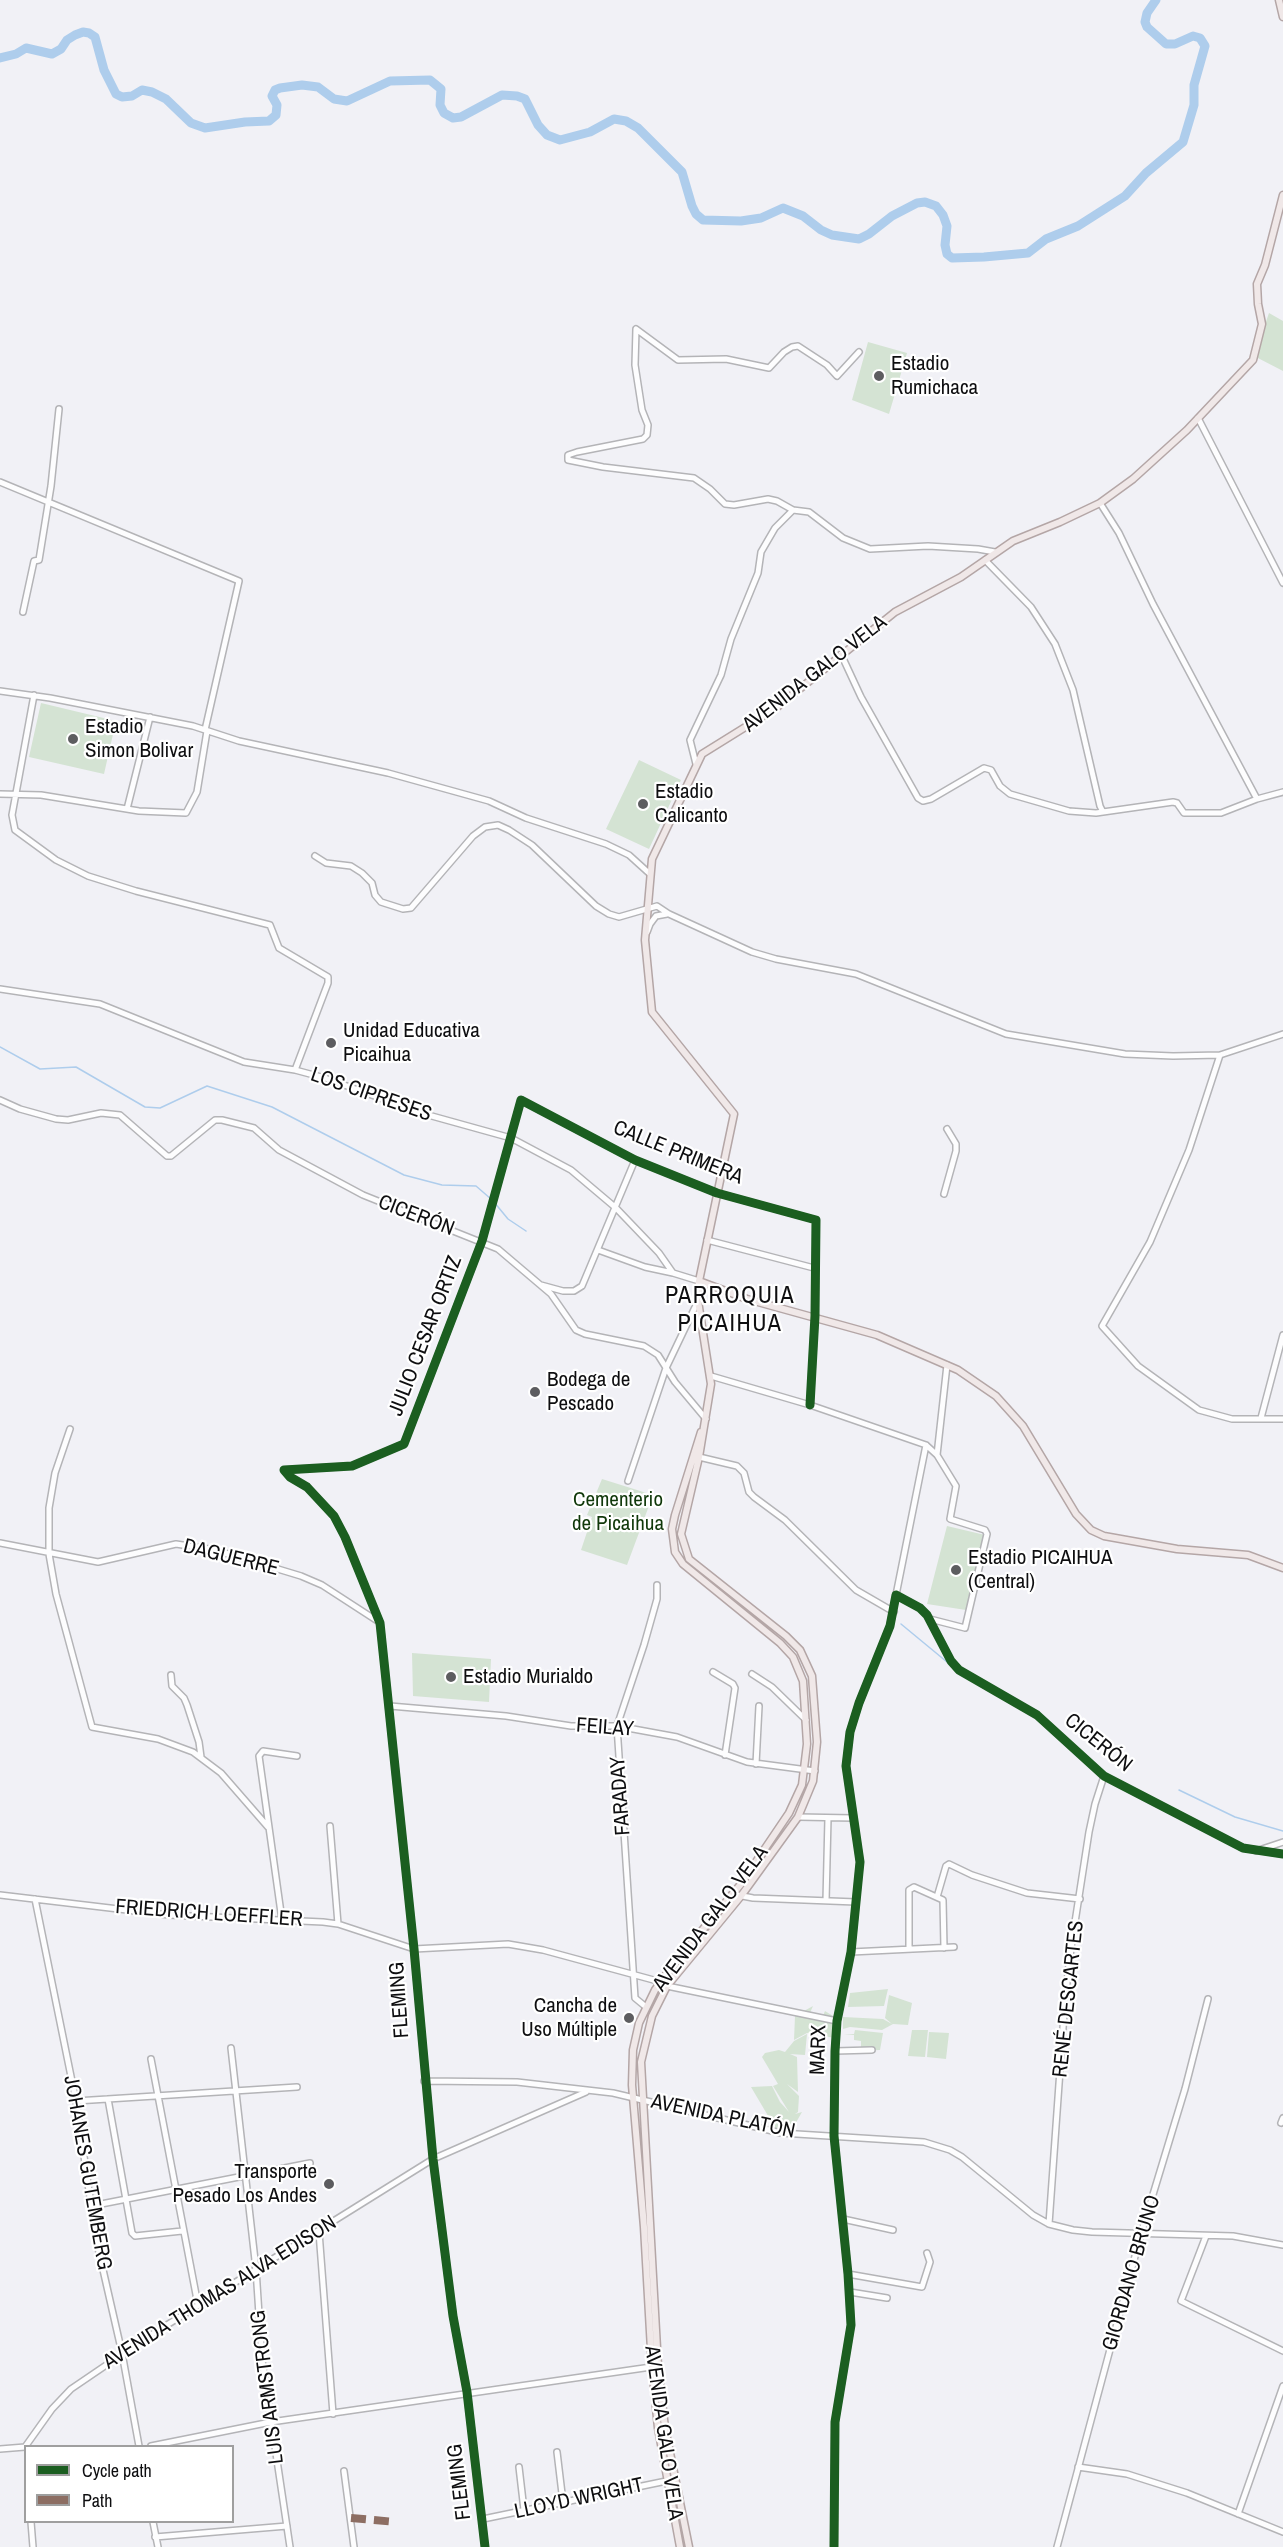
<!DOCTYPE html>
<meta charset="utf-8">
<style>
body{margin:0}
#map{position:relative;width:1283px;height:2547px;overflow:hidden;background:#f1f1f6;font-family:"Archivo Narrow",sans-serif}
canvas{display:block}
.legend{position:absolute;left:24px;top:2445px;width:210px;height:78px;box-sizing:border-box;background:#fff;border:2px solid #9f9f9f;margin:0;padding:8px 10px;list-style:none;font-size:18px;color:#0e0e10}
.legend li{display:flex;align-items:center;gap:12px;height:30px}
.legend b{width:30px;border:2px solid #9f9f9f}
</style>
<div id="map">
<canvas width="1283" height="2547"></canvas>
<ul class="legend">
<li><b style="height:8px;background:#1b5e20"></b>Cycle path</li>
<li><b style="height:8px;background:#8d6e63"></b>Path</li>
</ul>
</div>
<script>
const ctx = document.querySelector('canvas').getContext('2d');
ctx.lineJoin = 'round';
function paint(path, color) { ctx.fillStyle = color; ctx.fill(path, 'evenodd'); }
const shape = rows => new Path2D(rows.map(r => 'M' + r).join(''));
function stroke(path, color, width, dash) { ctx.strokeStyle = color; ctx.lineWidth = width; ctx.lineCap = dash ? 'butt' : 'round'; ctx.setLineDash(dash || []); ctx.stroke(path); }
function drawText(font, color, halo, rows, align = 'center') {
  ctx.font = font + ' "Archivo Narrow",sans-serif'; ctx.lineWidth = 4.5; ctx.setLineDash([]); ctx.textBaseline = 'middle'; ctx.strokeStyle = halo; ctx.fillStyle = color; for (const [text, x, y, turn = 0] of rows) {
    ctx.save(); ctx.translate(x, y); ctx.rotate((+turn || 0) * Math.PI / 180); ctx.textAlign = isNaN(turn) ? turn : align; if (halo) ctx.strokeText(text, 0, 0); ctx.fillText(text, 0, 0); ctx.restore();
  }
}
paint(shape([
 [1269,313,1283,321,1283,371,1254,356],
 [868,342,907,353,889,414,852,400],
 [41,703,116,721,104,774,29,757],
 [639,760,681,780,649,849,606,829],
 [602,1479,653,1495,627,1565,581,1550,592,1517,587,1515],
 [947,1526,985,1535,966,1610,927,1604],
 [412,1653,491,1659,489,1702,413,1696],
 [888,1989,884,2006,848,2007,850,1993],
 [889,1995,912,2003,908,2025,893,2024,882,2030,850,2027,843,2029,843,2017,883,2019,892,2024,885,2018],
 [813,2006,809,2015,822,2018,825,2011,833,2016,839,2010,835,2038,807,2033,794,2040,795,2016],
 [855,2030,883,2033,880,2050,855,2051,856,2048,861,2048,861,2041,854,2040,854,2035,844,2034,854,2034],
 [912,2030,928,2030,925,2057,908,2056],
 [929,2032,949,2033,946,2059,927,2057],
 [807,2034,805,2055,790,2054,797,2057,798,2092,787,2084,799,2096,798,2112,795,2114,802,2112,790,2133,777,2131,751,2087,772,2086,780,2102,789,2112,773,2086,778,2084,762,2057,765,2053,779,2050,785,2052,794,2041]
]), '#d4e3d3');
stroke(shape([
 [0,1047,40,1069,76,1067,145,1107,160,1108,207,1086,272,1107,404,1175,442,1185,476,1186,491,1199],
 [494,1202,508,1219,526,1231],
 [901,1624,947,1662],
 [1179,1790,1235,1817,1283,1831]
]), '#aecdec', 1.5);
stroke(shape([
 [0,58,16,54,26,48,52,54,61,49,67,40,75,35,83,32,89,33,95,37,104,70,116,94,122,97,132,96,142,90,152,92,166,99,191,123,205,128,245,122,269,121,276,115,277,105,272,96,275,90,280,88,302,85,318,87,334,99,347,101,390,81,430,80,441,89,440,105,444,113,453,118,461,117,502,95,517,96,525,99,538,125,547,135,560,140,590,132,614,119,626,121,638,128,682,172,692,206,696,214,703,220,741,221,761,218,783,208,803,216,821,230,832,235,859,239,869,234,892,216,917,203,925,202,936,206,943,215,947,226,945,245,947,254,952,258,984,257,1028,253,1046,239,1078,226,1125,196,1146,173,1183,142,1194,105,1194,85,1205,46,1200,38,1193,36,1175,44,1166,44,1147,27,1145,22,1147,13,1156,0]
]), '#aecdec', 9);
const minor = shape([
 [859,352,837,376,827,365,798,346,792,347,784,352,769,368,726,359,678,360,636,329,635,365,642,410,648,425,647,435,643,439,577,452,568,455,568,460,603,467,694,478,710,489,725,504,734,505,768,499,777,501,793,510,809,512,843,538,870,549,928,546,978,549,995,552],
 [1198,418,1283,583],
 [0,482,239,581,205,730],
 [1100,503,1119,533,1153,604,1257,799],
 [985,560,1031,607,1055,644,1073,690,1100,806,1103,812,1173,802,1177,803,1184,813,1221,813,1257,799,1283,792],
 [23,612,34,561,39,560,51,486,59,409],
 [841,654,861,697,918,798,923,801,931,799,984,768,991,770,1000,786,1010,794,1069,811,1096,813,1103,812],
 [0,691,50,698,193,726,239,741,388,773,489,801,526,818,606,844,629,855,650,874],
 [34,695,12,815,15,830,56,860,88,876,136,891,270,925,279,948,328,977,328,983,295,1070],
 [696,764,690,740,721,675,731,639,758,573,761,552,775,528,793,510],
 [0,794,41,795,139,811,186,813,197,792,207,731],
 [127,809,150,717],
 [315,856,326,863,351,866,362,873,372,883,375,895,381,902,403,909,411,908,473,836,485,827,498,825,509,830,532,845,596,906,609,914,619,917,657,906,669,914,752,952,776,959,856,974,1006,1034,1125,1054,1173,1056,1220,1055,1283,1034],
 [647,932,650,924,656,916,667,914],
 [0,989,100,1004,244,1062,295,1070,325,1078,421,1113,511,1138,571,1170,616,1208,659,1253,673,1273,699,1281],
 [1220,1055,1189,1150,1150,1242,1102,1326,1138,1366,1199,1410,1232,1419,1283,1419],
 [0,1100,20,1109,56,1119,68,1120,101,1113,120,1115,167,1156,171,1156,215,1120,222,1120,254,1128,279,1150,363,1195,498,1249,551,1294,576,1330,585,1334,644,1346,658,1355,675,1382,706,1419],
 [944,1194,956,1151,956,1144,947,1129],
 [707,1240,814,1268],
 [598,1250,645,1267,673,1273],
 [541,1285,563,1291,574,1291,582,1286,635,1160],
 [711,1376,810,1405,926,1445,937,1455,956,1486,950,1519,985,1530,987,1534,965,1628,930,1619],
 [1261,1418,1283,1335],
 [70,1429,55,1473,49,1508,49,1554,56,1594,92,1727,158,1739,193,1752,221,1773,268,1827],
 [937,1455,947,1365],
 [699,1457,737,1466,744,1473,749,1492,754,1497,785,1520,856,1590,894,1612],
 [628,1481,666,1368,698,1301],
 [0,1543,98,1562,176,1544,215,1550,301,1576,322,1585,379,1622],
 [896,1595,926,1445],
 [713,1672,733,1684,735,1688,725,1755],
 [752,1674,772,1687,806,1720],
 [171,1675,172,1686,184,1698,187,1705,199,1742,201,1757],
 [390,1706,506,1716,571,1726,617,1726,677,1737,747,1762,815,1771],
 [756,1764,759,1706],
 [798,1817,853,1818],
 [330,1826,338,1924],
 [1256,1851,1283,1842],
 [732,1894,753,1898,856,1902],
 [0,1895,169,1915,323,1922,338,1924,414,1949,508,1944,543,1950,661,1982],
 [937,1897,946,1866,949,1864,972,1875,1027,1893,1080,1899],
 [35,1899,76,2101,96,2239,122,2353,139,2446],
 [826,1901,828,1818],
 [282,1920,259,1756,263,1751,297,1756],
 [909,1949,909,1890,914,1887,943,1900,944,1948],
 [851,1952,954,1947],
 [667,1986,837,2021],
 [646,2007,635,1998,617,1726,644,1645,657,1599,657,1585],
 [231,2048,256,2269,262,2360,290,2547],
 [835,2051,872,2050],
 [151,2059,198,2305],
 [424,2081,517,2082,613,2093,781,2133,924,2142,950,2150,962,2157,1033,2215,1049,2224,1073,2230,1092,2232,1233,2236,1283,2245],
 [108,2099,132,2233,135,2236,182,2231],
 [76,2101,297,2087],
 [1281,2123,1283,2118],
 [91,2206,310,2163],
 [843,2219,893,2230],
 [1049,2224,1065,2000,1071,1948,1089,1832,1095,1804,1104,1776],
 [319,2232,333,2414],
 [1206,2236,1181,2301,1283,2351],
 [848,2274,922,2287,930,2262,927,2253],
 [850,2292,887,2298],
 [151,2446,271,2422,658,2366],
 [0,2449,25,2447,52,2409,71,2389,146,2338,433,2159,586,2092],
 [557,2452,563,2502],
 [519,2467,524,2510],
 [1078,2467,1127,2474,1187,2493,1283,2532],
 [344,2471,354,2547],
 [1238,2514,1283,2386],
 [483,2519,676,2479],
 [31,2522,33,2547],
 [153,2522,158,2547],
 [155,2537,287,2526],
 [485,2547,467,2392,453,2316,433,2159,414,1949,380,1623,345,1537,334,1516,307,1487,290,1477,284,1470,352,1466,404,1444,482,1241,521,1100,635,1160,717,1193,816,1220,815,1316,810,1405],
 [834,2547,835,2422,851,2325,848,2274,834,2136,835,2051,837,2021,851,1952,860,1862,846,1766,850,1732,859,1703,890,1626,896,1595,920,1608,927,1615,951,1661,959,1670,1037,1715,1104,1776,1243,1848,1283,1854],
 [1057,2547,1141,2234,1185,2089,1208,1999]
]);
const major = shape([
 [1279,0,1283,17],
 [699,1281,747,1299,877,1335,958,1370,996,1396,1023,1426,1076,1514,1091,1530,1104,1536,1177,1549,1248,1555,1283,1568],
 [680,2547,658,2428,652,2367,644,2227,632,2085,633,2050,639,2023,655,1990,673,1965,741,1884,789,1813,802,1785,807,1744,803,1681,793,1657,780,1643,683,1564,675,1552,672,1529,675,1515,701,1432],
 [689,2547,665,2428,658,2366,641,2062,652,2016,667,1986,741,1896,798,1817,813,1781,817,1742,812,1676,800,1650,786,1636,689,1559,681,1534,699,1457,711,1384,698,1301,699,1281,734,1114,652,1012,645,940,652,859,702,754,776,708,895,612,961,577,1013,541,1060,522,1100,503,1133,479,1187,430,1253,360,1262,324,1258,304,1257,284,1265,265,1283,195]
]);
stroke(minor, '#b4b4b7', 8);
stroke(major, '#b4a6a6', 9);
stroke(minor, '#fdfdfe', 5);
stroke(major, '#f0e8e8', 6);
stroke(shape([
 [351,2518,396,2522]
]), '#8d6e63', 8, [15, 8]);
stroke(shape([
 [485,2547,467,2392,453,2316,433,2159,414,1949,380,1623,345,1537,334,1516,307,1487,290,1477,284,1470,352,1466,404,1444,482,1241,521,1100,635,1160,717,1193,816,1220,815,1316,810,1405],
 [834,2547,835,2422,851,2325,848,2274,834,2136,835,2051,837,2021,851,1952,860,1862,846,1766,850,1732,859,1703,890,1626,896,1595,920,1608,927,1615,951,1661,959,1670,1037,1715,1104,1776,1243,1848,1283,1854]
]), '#1b5e20', 9);
for (const [x, y, r, color] of [
 [879,376,6,"#5d5d60"],
 [73,739,6,"#5d5d60"],
 [643,804,6,"#5d5d60"],
 [331,1043,6,"#5d5d60"],
 [535,1392,6,"#5d5d60"],
 [956,1570,6,"#5d5d60"],
 [451,1677,6,"#5d5d60"],
 [629,2018,6,"#5d5d60"],
 [329,2184,6,"#5d5d60"]
]) { const dot = new Path2D(); dot.arc(x, y, r, 0, 2 * Math.PI); ctx.fillStyle = color; ctx.fill(dot); stroke(dot, '#fff', 2); }
drawText('21px', '#0e0e10', '#fff', [
 ["Estadio",891,364],
 ["Rumichaca",891,388],
 ["Estadio",85,727],
 ["Simon Bolivar",85,751],
 ["Estadio",655,792],
 ["Calicanto",655,816],
 ["Unidad Educativa",343,1031],
 ["Picaihua",343,1055],
 ["Bodega de",547,1380],
 ["Pescado",547,1404],
 ["Estadio PICAIHUA",968,1558],
 ["(Central)",968,1582],
 ["Estadio Murialdo",463,1677],
 ["Cancha de",617,2006,"right"],
 ["Uso Múltiple",617,2030,"right"],
 ["Transporte",317,2172,"right"],
 ["Pesado Los Andes",317,2196,"right"]
], 'left');
drawText('21px', '#0e0e10', '#fff', [
 ["AVENIDA GALO VELA",815,674,-38],
 ["LOS CIPRESES",371,1095,19],
 ["CALLE PRIMERA",678,1153,22],
 ["CICERÓN",416,1216,21],
 ["JULIO CESAR ORTIZ",426,1336,-69],
 ["DAGUERRE",231,1558,14],
 ["FEILAY",605,1728,4],
 ["CICERÓN",1098,1743,39],
 ["FARADAY",621,1796,-94],
 ["FRIEDRICH LOEFFLER",209,1914,4],
 ["AVENIDA GALO VELA",711,1919,-53],
 ["RENÉ DESCARTES",1069,1999,-84],
 ["FLEMING",400,2000,-94],
 ["MARX",819,2050,-88],
 ["AVENIDA PLATÓN",723,2117,12],
 ["JOHANES GUTEMBERG",87,2173,80],
 ["GIORDANO BRUNO",1132,2273,-74],
 ["AVENIDA THOMAS ALVA EDISON",220,2293,-32],
 ["LUIS ARMSTRONG",268,2387,-97],
 ["AVENIDA GALO VELA",663,2433,82],
 ["FLEMING",460,2482,-97],
 ["LLOYD WRIGHT",579,2499,-12]
]);
drawText('21px', '#10380a', '#fff', [
 ["Cementerio",618,1500],
 ["de Picaihua",618,1524]
]);
ctx.letterSpacing = '1.5px';
drawText('24px', '#0e0e10', '#fff', [
 ["PARROQUIA",730,1297],
 ["PICAIHUA",730,1325]
]);
ctx.letterSpacing = '0px';
</script>
